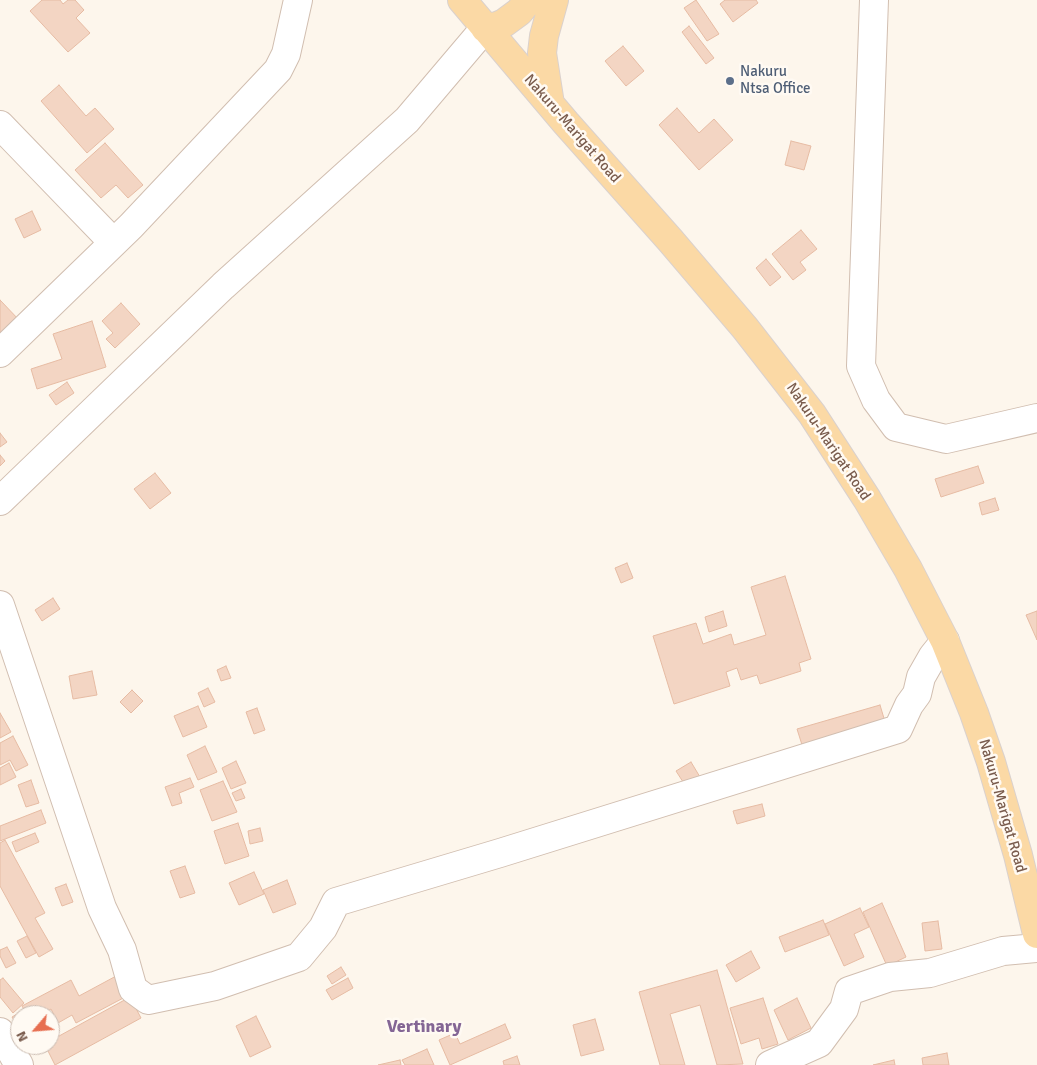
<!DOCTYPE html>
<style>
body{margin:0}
#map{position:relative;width:1037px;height:1065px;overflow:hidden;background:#fdf6ec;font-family:Signika,sans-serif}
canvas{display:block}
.north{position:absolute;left:10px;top:1005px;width:50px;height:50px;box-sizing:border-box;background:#fffaf3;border:1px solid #cabbb1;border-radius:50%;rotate:243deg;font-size:14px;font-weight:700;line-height:20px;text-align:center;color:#7a5c4d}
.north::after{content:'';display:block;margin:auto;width:18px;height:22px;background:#e76f51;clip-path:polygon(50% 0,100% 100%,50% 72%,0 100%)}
</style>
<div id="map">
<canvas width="1037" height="1065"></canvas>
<div class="north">N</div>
</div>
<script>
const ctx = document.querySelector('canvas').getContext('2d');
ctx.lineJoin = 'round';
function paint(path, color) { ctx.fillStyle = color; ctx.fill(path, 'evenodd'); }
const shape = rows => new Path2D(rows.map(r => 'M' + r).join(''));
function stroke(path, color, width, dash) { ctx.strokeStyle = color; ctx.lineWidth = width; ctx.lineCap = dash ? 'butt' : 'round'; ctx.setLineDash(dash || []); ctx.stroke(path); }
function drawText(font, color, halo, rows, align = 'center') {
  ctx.font = font + ' Signika,sans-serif'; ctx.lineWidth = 5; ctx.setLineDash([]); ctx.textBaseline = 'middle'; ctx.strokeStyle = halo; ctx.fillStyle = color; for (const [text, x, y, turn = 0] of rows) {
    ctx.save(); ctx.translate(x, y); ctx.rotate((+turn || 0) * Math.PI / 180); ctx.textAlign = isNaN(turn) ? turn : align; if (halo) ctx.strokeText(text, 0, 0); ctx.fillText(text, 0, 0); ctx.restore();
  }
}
const building = shape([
 [42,0,60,0,63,4,68,0,75,0,84,10,76,18,90,33,68,52,30,11,42,0],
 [696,0,719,34,707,41,684,8,696,0],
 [725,0,756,0,758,3,733,22,720,4,725,0],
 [689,26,714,58,706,64,682,32,689,26],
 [623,46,644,71,626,86,605,61,623,46],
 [59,85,86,116,95,108,114,129,87,153,41,101,59,85],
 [677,108,699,133,714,119,733,140,699,170,659,125,677,108],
 [791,141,811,146,804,170,785,165,791,141],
 [105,143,143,185,128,198,116,185,101,198,75,170,105,143],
 [32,211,41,230,24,238,15,219,32,211],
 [801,230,817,249,800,262,806,270,793,280,772,254,801,230],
 [766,259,781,277,770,286,756,268,766,259],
 [0,300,20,321,4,337,0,333,0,300],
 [121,303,140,324,115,348,106,339,113,333,102,321,121,303],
 [92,321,106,367,37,389,31,369,62,359,53,334,92,321],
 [67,382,74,393,56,405,49,395,67,382],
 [0,433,7,442,0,447,0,433],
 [0,455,5,461,0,466,0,455],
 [978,466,984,483,941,497,935,479,978,466],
 [155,473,171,493,150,509,134,489,155,473],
 [995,498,999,510,982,515,979,503,995,498],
 [627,563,633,578,621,583,615,568,627,563],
 [785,576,811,659,799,663,801,671,760,684,757,675,741,680,737,668,726,672,730,686,674,704,653,636,696,623,703,644,731,634,734,645,766,635,751,587,785,576],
 [53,598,60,609,42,621,35,610,53,598],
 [723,611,727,626,709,632,705,617,723,611],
 [1037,611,1037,640,1026,615,1037,611],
 [226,666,231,678,221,681,217,670,226,666],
 [92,671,97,695,73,699,69,676,92,671],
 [208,688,215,702,204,707,198,693,208,688],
 [132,690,143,701,131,713,120,702,132,690],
 [880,705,886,725,803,748,797,729,880,705],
 [198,706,207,727,183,737,174,716,198,706],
 [257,708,265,730,254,734,246,712,257,708],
 [0,713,11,732,0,738,0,713],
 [13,736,28,765,16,771,10,760,0,765,0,743,13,736],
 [205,746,217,772,198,780,187,755,205,746],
 [236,761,246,783,231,789,222,768,236,761],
 [691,762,700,777,685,785,676,771,691,762],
 [9,763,16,777,0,785,0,768,9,763],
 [190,778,194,787,179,793,182,803,172,806,165,787,190,778],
 [31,780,39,803,26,807,18,785,31,780],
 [223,781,237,812,212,821,200,790,223,781],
 [241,789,245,798,236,801,232,793,241,789],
 [762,804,765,816,737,824,733,811,762,804],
 [41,810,46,823,0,841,0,826,41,810],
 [238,823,249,856,225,864,214,831,238,823],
 [260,828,263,841,250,844,248,831,260,828],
 [35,833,39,842,16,852,12,842,35,833],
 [5,840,45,913,35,918,53,949,39,957,0,886,0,843,5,840],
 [185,866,195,893,180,898,170,871,185,866],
 [254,872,264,894,239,905,229,883,254,872],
 [287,880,296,904,273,913,263,890,287,880],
 [66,884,73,902,62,906,55,888,66,884],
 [882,903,906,957,887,966,863,912,882,903],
 [860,908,869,927,854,934,864,957,844,966,825,924,860,908],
 [823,920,829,935,785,952,779,937,823,920],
 [938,921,942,949,925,951,922,923,938,921],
 [27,936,36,953,26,958,17,941,27,936],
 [7,947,16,963,6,968,0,956,0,950,7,947],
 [751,951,760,968,736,982,726,965,751,951],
 [341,967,346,975,332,984,327,976,341,967],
 [717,970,743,1064,717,1065,700,1005,670,1014,685,1065,660,1065,639,992,717,970],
 [118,975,129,995,76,1023,72,1015,58,1023,51,1009,41,1015,27,1015,22,1006,71,980,79,996,118,975],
 [3,978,24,1003,13,1013,0,997,0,980,3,978],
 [348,978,353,988,332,1000,326,990,348,978],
 [130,997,141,1018,55,1065,45,1045,50,1045,50,1041,130,997],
 [763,998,778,1044,762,1049,759,1038,741,1044,730,1008,763,998],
 [797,998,811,1028,788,1040,774,1010,797,998],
 [22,1011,25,1015,20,1015,20,1031,12,1017,22,1011],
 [50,1015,58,1029,50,1033,50,1015],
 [256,1016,271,1047,250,1057,236,1026,256,1016],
 [595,1019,604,1050,581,1056,573,1025,595,1019],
 [505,1024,511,1038,450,1065,439,1040,455,1033,460,1044,505,1024],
 [427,1049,434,1065,405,1065,402,1060,427,1049],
 [947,1053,949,1065,923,1065,922,1058,947,1053],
 [517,1056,520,1065,504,1065,503,1061,517,1056],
 [400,1060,401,1065,378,1065,400,1060],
 [894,1060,895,1065,873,1065,894,1060]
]);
paint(building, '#f3d5c3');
stroke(building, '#e6bba3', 1);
const minor = shape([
 [874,0,861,366,876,400,896,427,946,439,1037,418],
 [0,125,113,242],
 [0,353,131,226,278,70,286,54,298,0],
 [0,501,223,286,407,120,485,28],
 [0,605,102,908,122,950,133,989,148,1000,215,986,299,957,323,928,336,902,500,853,898,729,909,705,917,694,921,677,933,656,945,641],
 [0,1032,19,1065],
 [770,1065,819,1043,844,1009,849,991,890,977,930,973,1003,951,1037,948]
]);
const major = shape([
 [462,0,566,123,670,240,745,328,812,414,867,499,908,569,945,641,974,713,991,762,1018,855,1037,934],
 [485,28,497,26,504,23,519,12,529,0],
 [550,104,542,53,544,36,554,0]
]);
stroke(minor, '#d1beb0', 30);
stroke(major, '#dad1cd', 30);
stroke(minor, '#fff', 28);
stroke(major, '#fbd9a5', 28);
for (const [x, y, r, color] of [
 [730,81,5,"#5c6f8a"]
]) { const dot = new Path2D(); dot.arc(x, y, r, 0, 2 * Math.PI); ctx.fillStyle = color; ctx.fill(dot); stroke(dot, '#fffaf3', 2); }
drawText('15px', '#4e5e75', '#fffaf3', [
 ["Nakuru",740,72],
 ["Ntsa Office",740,89]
], 'left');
drawText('15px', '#7a5c4d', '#fffaf3', [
 ["Nakuru-Marigat Road",572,129,49],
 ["Nakuru-Marigat Road",828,442,56],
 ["Nakuru-Marigat Road",1002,806,74]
]);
drawText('bold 18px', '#846695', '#fffaf3', [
 ["Vertinary",424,1027]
]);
</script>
